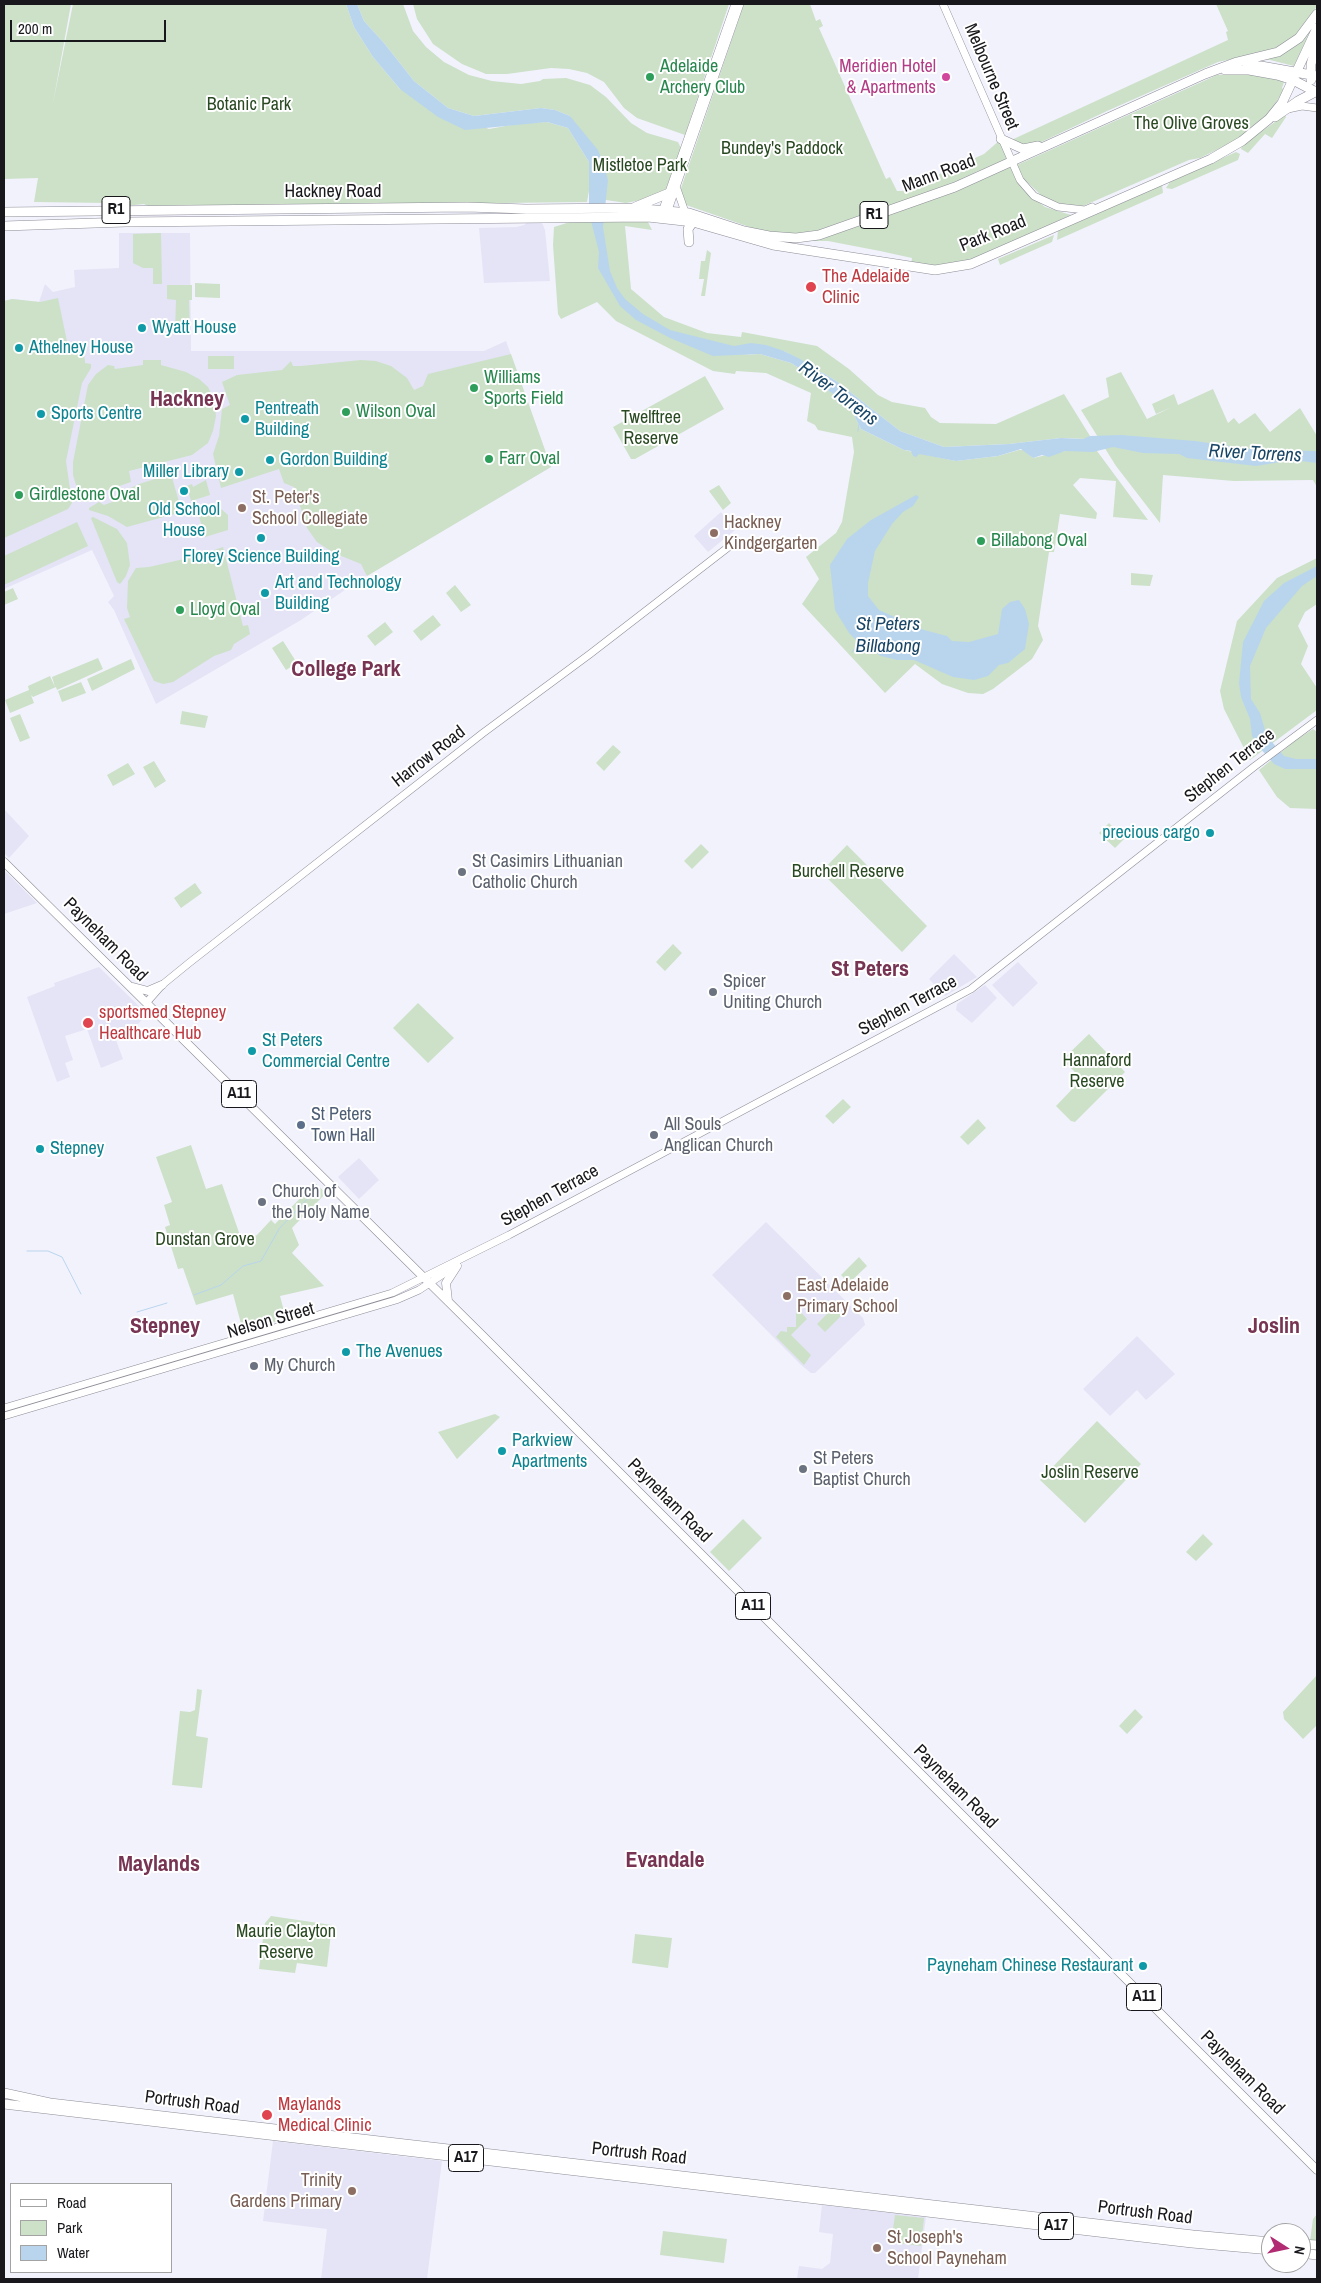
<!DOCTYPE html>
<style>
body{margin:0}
#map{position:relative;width:1321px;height:2283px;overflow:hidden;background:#f2f2fd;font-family:"Archivo Narrow",sans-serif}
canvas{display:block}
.frame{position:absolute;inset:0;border:5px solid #18181c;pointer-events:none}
.legend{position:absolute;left:10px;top:2183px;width:162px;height:90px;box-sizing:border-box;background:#fff;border:1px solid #a3a3a4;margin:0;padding:6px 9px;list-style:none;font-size:15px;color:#18181c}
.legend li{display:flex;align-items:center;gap:10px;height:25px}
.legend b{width:25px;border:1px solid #a3a3a4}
.north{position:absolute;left:1261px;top:2223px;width:50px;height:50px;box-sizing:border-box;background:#fff;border:1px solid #a3a3a4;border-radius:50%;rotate:100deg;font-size:14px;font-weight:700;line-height:20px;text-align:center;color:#18181c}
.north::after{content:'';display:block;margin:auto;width:18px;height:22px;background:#b12c72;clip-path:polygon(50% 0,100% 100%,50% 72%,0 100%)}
.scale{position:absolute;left:10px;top:20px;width:156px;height:22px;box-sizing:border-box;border:2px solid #18181c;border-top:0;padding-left:6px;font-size:15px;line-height:18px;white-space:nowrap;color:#18181c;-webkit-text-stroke:4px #fff;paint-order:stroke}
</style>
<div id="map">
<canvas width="1321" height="2283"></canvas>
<div class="frame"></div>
<ul class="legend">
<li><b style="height:6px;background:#fff"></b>Road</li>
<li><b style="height:14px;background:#cce1c8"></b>Park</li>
<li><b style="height:14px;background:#b9d5ed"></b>Water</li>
</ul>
<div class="north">N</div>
<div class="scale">200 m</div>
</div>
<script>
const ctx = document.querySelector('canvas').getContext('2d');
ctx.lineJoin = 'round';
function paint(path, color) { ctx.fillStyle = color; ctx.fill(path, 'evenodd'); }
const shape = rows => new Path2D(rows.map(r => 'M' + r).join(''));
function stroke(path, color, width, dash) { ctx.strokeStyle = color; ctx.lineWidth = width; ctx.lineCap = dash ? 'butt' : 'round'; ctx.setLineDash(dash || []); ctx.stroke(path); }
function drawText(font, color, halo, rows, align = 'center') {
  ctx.font = font + ' "Archivo Narrow",sans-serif'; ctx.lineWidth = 4; ctx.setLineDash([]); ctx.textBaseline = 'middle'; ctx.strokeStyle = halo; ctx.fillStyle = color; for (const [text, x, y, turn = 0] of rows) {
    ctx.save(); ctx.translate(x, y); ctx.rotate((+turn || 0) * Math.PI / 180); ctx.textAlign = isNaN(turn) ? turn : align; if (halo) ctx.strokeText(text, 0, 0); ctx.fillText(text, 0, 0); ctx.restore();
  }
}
paint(shape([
 [533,218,540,218,545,230,550,281,484,283,479,228,517,227,524,225],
 [119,233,190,233,191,351,484,351,506,341,551,467,361,579,301,620,156,704,114,610,108,602,114,596,92,550,4,589,4,301,13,299,39,302,45,284,53,292,75,287,74,270,119,268],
 [721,512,735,530,708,552,694,536],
 [4,809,29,836,9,858,4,853],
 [4,870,37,903,4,914],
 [954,954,977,977,945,996,929,979],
 [1018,962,1038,983,1013,1007,992,985],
 [99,967,147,1014,138,1024,113,1032,123,1059,101,1068,87,1029,65,1036,73,1060,65,1063,70,1077,57,1082,27,997,55,986,54,983],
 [985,985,997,998,972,1023,956,1010,957,1004],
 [359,1158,379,1180,359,1199,338,1177],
 [766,1222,863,1318,865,1325,815,1373,811,1373,800,1364,712,1275],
 [1137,1336,1175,1374,1146,1400,1137,1390,1110,1416,1083,1389],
 [273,2141,442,2161,427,2279,321,2279,327,2229,263,2221],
 [822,2205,926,2217,918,2279,797,2279,799,2266,822,2269,830,2263,833,2234,819,2232]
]), '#e4e4f6');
paint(shape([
 [4,4,71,4,53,103,73,4,346,4,354,27,373,57,400,89,489,129,522,123,547,122,568,128,589,162,590,185,587,202,150,207,144,204,116,207,109,203,34,202,38,178,4,179],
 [357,4,403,4,413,31,426,47,444,62,469,75,492,81,521,84,540,81,543,79,566,78,590,85,606,97,631,123,647,133,678,142,681,148,666,189,646,199,626,203,606,200,570,116,555,110,541,108,474,116,448,108,414,81,384,43,364,21],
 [413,4,729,4,685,135,637,118,624,108,604,82,587,73,569,69,551,68,507,74,486,74,462,64,433,44,417,19],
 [744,4,810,4,816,21,820,19,823,26,819,28,886,179,890,177,897,191,902,191,984,154,1000,140,1009,159,976,172,965,180,824,231,794,235,758,230,686,205,680,191],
 [1216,4,1317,4,1317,6,1304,27,1295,37,1270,51,1218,62,1107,111,1031,147,1007,142,1228,40,1226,32,1228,31],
 [1310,31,1294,66,1266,59],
 [1241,73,1276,78,1284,82,1282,88,1284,90,1269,113,1241,138,1200,158,1189,160,1083,206,1064,205,1043,197,1024,179,1017,165,1217,75],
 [1285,115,1286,117,1272,138,1265,134,1248,153,1241,149,1242,145],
 [1236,152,1240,154,1238,160,1172,189,1166,188,1170,182],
 [1012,166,1033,198,1045,207,1071,215,970,262,932,267,911,265,912,258,880,251,828,241,800,241,955,189],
 [1162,185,1163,193,1057,240,1058,231],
 [647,220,652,230,625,226,631,289,664,317,707,333,741,337,742,332,817,346,849,369,878,395,892,402,925,408,931,417,940,423,996,424,1064,394,1090,436,1086,439,1061,438,1009,444,944,447,900,431,836,381,825,374,810,368,807,364,784,351,739,355,760,354,791,363,816,379,826,389,840,397,853,413,861,429,904,450,956,461,998,456,1019,450,1024,450,1033,458,1065,451,1097,451,1148,520,1113,517,1116,481,1080,478,1073,485,1097,513,1096,519,1060,514,1054,552,1049,552,1038,626,1043,640,1032,659,993,689,983,694,968,693,942,684,915,664,885,693,802,604,819,579,806,557,836,533,842,522,854,452,852,437,818,430,815,425,807,421,811,393,766,373,736,371,735,374,713,371,616,321,597,302,561,319,558,314,553,245,554,227,570,222],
 [161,233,162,284,153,284,153,268,143,268,133,263,133,234],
 [1054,235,1052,242,1000,265,998,259],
 [707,250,711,253,705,296,701,296,704,279,699,279,701,261,705,261],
 [195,283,220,284,220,298,195,297],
 [167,285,192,285,192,300,189,300,190,335,175,331,176,300,167,299],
 [58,298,69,351,84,349,85,363,91,364,91,368,82,383,66,461,72,503,68,509,4,538,4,301,12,299,40,302],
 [511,354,551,467,367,576,361,564,334,553,317,542,307,528,294,487,284,483,279,469,221,488,213,454,219,436,222,409,230,405,222,382,237,375,282,370,291,361,293,366,301,366,361,360,376,361,391,366,407,378,414,390,423,386,428,374],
 [208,356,234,356,234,369,208,369],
 [143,360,161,360,161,365,186,372,199,379,208,387,214,399,216,416,213,431,208,443,192,455,129,471,131,482,93,495,91,500,85,502,81,501,73,475,73,462,88,385,96,374,108,365,114,366,115,369,143,365],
 [1121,372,1147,419,1172,407,1156,414,1152,404,1174,394,1178,405,1213,389,1228,423,1234,418,1239,424,1255,413,1270,432,1300,408,1317,436,1317,487,1313,480,1234,481,1163,475,1160,523,1116,466,1081,410,1109,397,1106,378],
 [705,376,724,409,635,459,631,459,613,427],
 [171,474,182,512,127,527,108,516,89,510,89,508,99,502,104,505,123,498,124,491,139,484],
 [206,480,210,495,191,501,187,486,192,484,193,487],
 [719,485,731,503,723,510,709,491],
 [219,505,221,509,228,515,228,530,205,537,198,513,199,511],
 [93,517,117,529,127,543,130,565,126,576,120,584,117,582,91,518],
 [77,522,88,546,4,585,4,556],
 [223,547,243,626,248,625,250,634,234,644,231,650,214,656,173,682,163,684,154,681,124,619,130,617,127,608,128,581,136,568,149,567,197,556],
 [1317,558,1317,604,1305,612,1298,626,1308,646,1301,664,1317,688,1317,710,1250,760,1224,709,1220,691,1237,621,1277,578],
 [1131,573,1153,575,1150,586,1131,585],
 [455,585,471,605,461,612,446,593],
 [13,588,18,599,4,605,4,592],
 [433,615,441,625,421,641,413,631],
 [385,622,393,632,375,646,367,636],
 [283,641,297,663,286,670,272,648],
 [98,658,103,669,57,690,56,687,33,697,31,695,34,703,10,713,5,700,29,690,28,686,50,676,55,687,52,677],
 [131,659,135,669,92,691,87,679],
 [81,682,86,693,62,702,58,691],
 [182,711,208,716,205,728,180,724],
 [20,714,30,738,20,742,10,718],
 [1313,729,1317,732,1317,809,1290,808,1277,797,1259,770,1296,740],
 [613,745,621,752,604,771,596,763],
 [154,761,166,781,155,788,143,767],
 [128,763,135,774,113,786,107,775],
 [1109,823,1124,839,1115,848,1099,833],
 [701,844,709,852,692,869,684,861],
 [847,845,927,926,902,952,821,872],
 [195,883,202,893,181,908,174,898],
 [673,944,682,953,665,971,656,962],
 [418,1003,454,1038,428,1063,393,1028],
 [1089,1034,1125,1072,1075,1122,1071,1121,1056,1106,1079,1082,1074,1071,1062,1060],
 [843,1099,851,1107,833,1124,825,1116],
 [978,1119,986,1128,968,1145,960,1137],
 [191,1145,206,1189,222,1184,242,1241,257,1235,271,1220,275,1224,315,1183,326,1193,292,1228,299,1245,292,1253,324,1286,280,1296,286,1319,243,1331,233,1294,196,1305,183,1268,178,1269,165,1227,170,1225,164,1205,172,1202,156,1157],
 [859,1257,867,1266,849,1283,841,1275],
 [796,1307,807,1319,791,1335,811,1355,804,1365,776,1337,781,1331,787,1332,787,1327,796,1327],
 [834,1307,842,1315,825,1332,817,1324],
 [495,1414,500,1417,457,1459,438,1432],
 [1097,1421,1141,1464,1085,1523,1040,1480],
 [743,1519,762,1538,729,1571,710,1552],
 [1203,1534,1213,1544,1196,1561,1186,1552],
 [1316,1676,1317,1725,1303,1739,1284,1719,1283,1712],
 [197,1689,202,1690,196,1736,208,1738,202,1788,172,1785,180,1711,190,1712,195,1710],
 [1135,1709,1143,1717,1127,1734,1119,1726],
 [271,1916,332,1925,327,1967,297,1963,295,1973,259,1969,265,1923],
 [635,1934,672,1938,668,1968,632,1963],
 [1317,2214,1317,2241,1310,2241,1313,2219],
 [895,2215,924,2218,921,2246,888,2242,888,2236,892,2236],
 [663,2231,727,2239,724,2263,660,2255]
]), '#cce1c8');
paint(shape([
 [346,4,357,4,364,21,384,43,414,81,448,108,474,116,541,108,555,110,570,116,598,150,604,165,608,180,603,227,610,271,617,288,625,299,643,314,670,330,734,346,751,343,766,345,784,351,802,360,810,368,825,374,836,381,900,431,944,447,1009,444,1061,438,1083,439,1090,436,1121,435,1195,441,1259,450,1315,451,1317,452,1317,463,1293,460,1256,466,1187,458,1179,454,1143,453,1113,447,1093,452,1065,451,1049,457,1042,455,1033,458,1021,449,998,456,956,461,919,454,916,457,913,456,911,451,904,450,861,429,853,413,840,397,830,392,816,379,791,363,760,354,713,356,670,338,636,320,620,306,598,268,599,252,589,213,589,162,568,128,547,122,465,130,438,117,400,89,373,57,354,27],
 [916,495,919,497,913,506,903,512,892,524,875,551,868,583,868,596,879,610,924,630,947,636,952,641,969,642,998,634,1002,609,1010,602,1019,600,1025,609,1029,624,1025,649,1008,663,999,665,988,676,974,680,953,677,914,660,897,660,881,656,859,643,849,633,835,610,830,565,847,539,871,520],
 [1317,566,1317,576,1302,586,1266,628,1250,666,1251,699,1260,713,1265,730,1272,742,1284,756,1296,759,1317,759,1317,769,1285,769,1274,764,1259,747,1252,736,1250,719,1241,697,1239,683,1243,642,1264,601,1284,583]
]), '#b9d5ed');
stroke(shape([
 [858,431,859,424],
 [852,652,859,643],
 [27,1251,48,1251,62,1257,81,1294],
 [194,1295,221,1285,243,1266,261,1261,279,1229,312,1194],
 [137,1312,167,1303]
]), '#b9d5ed', 1);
const secondary = shape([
 [943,4,1020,180,1034,196,1058,207,1085,210,1092,207],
 [1288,109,1302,106,1317,108],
 [677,189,685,212],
 [667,213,740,4],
 [663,215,663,209,735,4],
 [147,1002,162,985,189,963,483,733,590,654,735,542],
 [4,1408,392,1293,509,1235,971,989,1255,766,1317,720],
 [4,1416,396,1300,419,1290,457,1265]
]);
const primary = shape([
 [4,862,485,1338,1317,2170],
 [133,987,148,991,162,985],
 [448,1301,446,1283,457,1266]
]);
const highway = shape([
 [1247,65,1261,66,1317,76],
 [1225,70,1249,70,1277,75,1293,80,1316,92],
 [1311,80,1311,64,1317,45],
 [1275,117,1298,101,1317,91],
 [1001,139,1023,149,1038,146],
 [635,207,669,193],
 [4,212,467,207,526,209,633,208,689,213,744,231,769,236,796,238,819,235,955,187,1205,74,1237,62,1278,52,1299,38,1317,14],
 [4,226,126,222,648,217,693,222,773,245,935,270,971,264,1211,159,1242,141,1269,119,1282,103,1317,28],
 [689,242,688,229,693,222],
 [4,2093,50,2103,1193,2235,1271,2242],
 [4,2104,1192,2243,1271,2250],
 [1301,2244,1317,2245],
 [1301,2253,1317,2255]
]);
stroke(secondary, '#8d8d97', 8);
stroke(primary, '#8d8d97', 9);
stroke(highway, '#8d8d97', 10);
stroke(secondary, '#fff', 7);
stroke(primary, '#fff', 8);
stroke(highway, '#fff', 9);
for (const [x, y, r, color] of [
 [650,77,5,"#2e9e5b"],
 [946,77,5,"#d1479c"],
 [811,287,6,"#e0444e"],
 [142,328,5,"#0f9aa8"],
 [19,348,5,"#0f9aa8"],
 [474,388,5,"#2e9e5b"],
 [346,412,5,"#2e9e5b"],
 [41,414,5,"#0f9aa8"],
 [245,419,5,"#0f9aa8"],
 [489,459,5,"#2e9e5b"],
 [270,460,5,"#0f9aa8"],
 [239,472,5,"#0f9aa8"],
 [184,491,5,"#0f9aa8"],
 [19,495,5,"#2e9e5b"],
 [242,508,5,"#8d6e63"],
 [714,533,5,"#8d6e63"],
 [261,538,5,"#0f9aa8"],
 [981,541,5,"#2e9e5b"],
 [265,593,5,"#0f9aa8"],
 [180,610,5,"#2e9e5b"],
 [1210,833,5,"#0f9aa8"],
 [462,872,5,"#6b7280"],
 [713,992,5,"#6b7280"],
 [88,1023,6,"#e0444e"],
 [252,1051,5,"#0f9aa8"],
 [301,1125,5,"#5c6f8a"],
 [654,1135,5,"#6b7280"],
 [40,1149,5,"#0f9aa8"],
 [262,1202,5,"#6b7280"],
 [787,1296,5,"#8d6e63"],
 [346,1352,5,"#0f9aa8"],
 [254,1366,5,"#6b7280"],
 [502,1451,5,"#0f9aa8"],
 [803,1469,5,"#6b7280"],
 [1143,1966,5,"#0f9aa8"],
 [267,2115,6,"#e0444e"],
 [352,2191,5,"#8d6e63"],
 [877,2248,5,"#8d6e63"]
]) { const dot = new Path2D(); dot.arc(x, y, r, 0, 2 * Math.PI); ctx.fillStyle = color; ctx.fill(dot); stroke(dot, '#fff', 2); }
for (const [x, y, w] of [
 [116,210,28],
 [874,215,28],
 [239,1094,35],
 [753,1606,35],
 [1144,1997,35],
 [466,2158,35],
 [1056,2226,35]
]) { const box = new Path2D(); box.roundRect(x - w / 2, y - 13.5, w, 27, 4); ctx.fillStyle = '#fff'; ctx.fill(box); stroke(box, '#18181c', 1); }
drawText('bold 16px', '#18181c', null, [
 ["R1",116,210],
 ["R1",874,215],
 ["A11",239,1094],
 ["A11",753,1606],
 ["A11",1144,1997],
 ["A17",466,2158],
 ["A17",1056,2226]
]);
drawText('18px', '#27864d', '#fff', [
 ["Adelaide",660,67],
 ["Archery Club",660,88],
 ["Williams",484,378],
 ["Sports Field",484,399],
 ["Wilson Oval",356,412],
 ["Farr Oval",499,459],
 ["Girdlestone Oval",29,495],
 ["Billabong Oval",991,541],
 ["Lloyd Oval",190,610]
], 'left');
drawText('18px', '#b23c85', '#fff', [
 ["Meridien Hotel",936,67],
 ["& Apartments",936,88]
], 'right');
drawText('18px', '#18181c', '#fff', [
 ["Melbourne Street",991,77,67],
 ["Mann Road",939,174,-21],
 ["Hackney Road",333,192],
 ["Park Road",993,234,-22],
 ["Harrow Road",429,757,-38],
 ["Stephen Terrace",1230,766,-38],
 ["Payneham Road",105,940,45],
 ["Stephen Terrace",908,1006,-28],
 ["Stephen Terrace",550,1196,-29],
 ["Nelson Street",271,1321,-16],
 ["Payneham Road",669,1501,45],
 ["Payneham Road",955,1787,45],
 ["Payneham Road",1242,2073,45],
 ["Portrush Road",192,2103,7],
 ["Portrush Road",639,2154,6],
 ["Portrush Road",1145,2213,7]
]);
drawText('18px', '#294922', '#fff', [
 ["Botanic Park",249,105],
 ["The Olive Groves",1191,124],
 ["Bundey's Paddock",782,149],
 ["Mistletoe Park",640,166],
 ["Twelftree",651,418],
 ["Reserve",651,439],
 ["Burchell Reserve",848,872],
 ["Hannaford",1097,1061],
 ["Reserve",1097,1082],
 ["Dunstan Grove",205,1240],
 ["Joslin Reserve",1090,1473],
 ["Maurie Clayton",286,1932],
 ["Reserve",286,1953]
]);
drawText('18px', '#be3a42', '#fff', [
 ["The Adelaide",822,277],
 ["Clinic",822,298],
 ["sportsmed Stepney",99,1013],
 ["Healthcare Hub",99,1034],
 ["Maylands",278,2105],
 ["Medical Clinic",278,2126]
], 'left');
drawText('18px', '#0d838f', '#fff', [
 ["Wyatt House",152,328],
 ["Athelney House",29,348],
 ["Pentreath",255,409],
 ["Building",255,430],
 ["Sports Centre",51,414],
 ["Gordon Building",280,460],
 ["Miller Library",229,472,"right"],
 ["Old School",184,510,"center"],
 ["House",184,531,"center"],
 ["Florey Science Building",261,557,"center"],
 ["Art and Technology",275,583],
 ["Building",275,604],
 ["precious cargo",1200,833,"right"],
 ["St Peters",262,1041],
 ["Commercial Centre",262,1062],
 ["Stepney",50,1149],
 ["The Avenues",356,1352],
 ["Parkview",512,1441],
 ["Apartments",512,1462],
 ["Payneham Chinese Restaurant",1133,1966,"right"]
], 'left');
drawText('18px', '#785e54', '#fff', [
 ["St. Peter's",252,498],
 ["School Collegiate",252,519],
 ["Hackney",724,523],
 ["Kindgergarten",724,544],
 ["East Adelaide",797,1286],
 ["Primary School",797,1307],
 ["Trinity",342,2181,"right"],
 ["Gardens Primary",342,2202,"right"],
 ["St Joseph's",887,2238],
 ["School Payneham",887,2259]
], 'left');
drawText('18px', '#5b616d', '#fff', [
 ["St Casimirs Lithuanian",472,862],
 ["Catholic Church",472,883],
 ["Spicer",723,982],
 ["Uniting Church",723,1003],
 ["All Souls",664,1125],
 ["Anglican Church",664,1146],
 ["Church of",272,1192],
 ["the Holy Name",272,1213],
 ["My Church",264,1366],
 ["St Peters",813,1459],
 ["Baptist Church",813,1480]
], 'left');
drawText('18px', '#4e5e75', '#fff', [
 ["St Peters",311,1115],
 ["Town Hall",311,1136]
], 'left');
drawText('italic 19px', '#194667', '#fff', [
 ["River Torrens",838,394,37],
 ["River Torrens",1255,454,3],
 ["St Peters",888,625],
 ["Billabong",888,647]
]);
drawText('bold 22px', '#773453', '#fff', [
 ["Hackney",187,400],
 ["College Park",346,670],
 ["St Peters",870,970],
 ["Stepney",165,1327],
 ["Joslin",1274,1327],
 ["Evandale",665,1861],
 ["Maylands",159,1865]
]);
</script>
